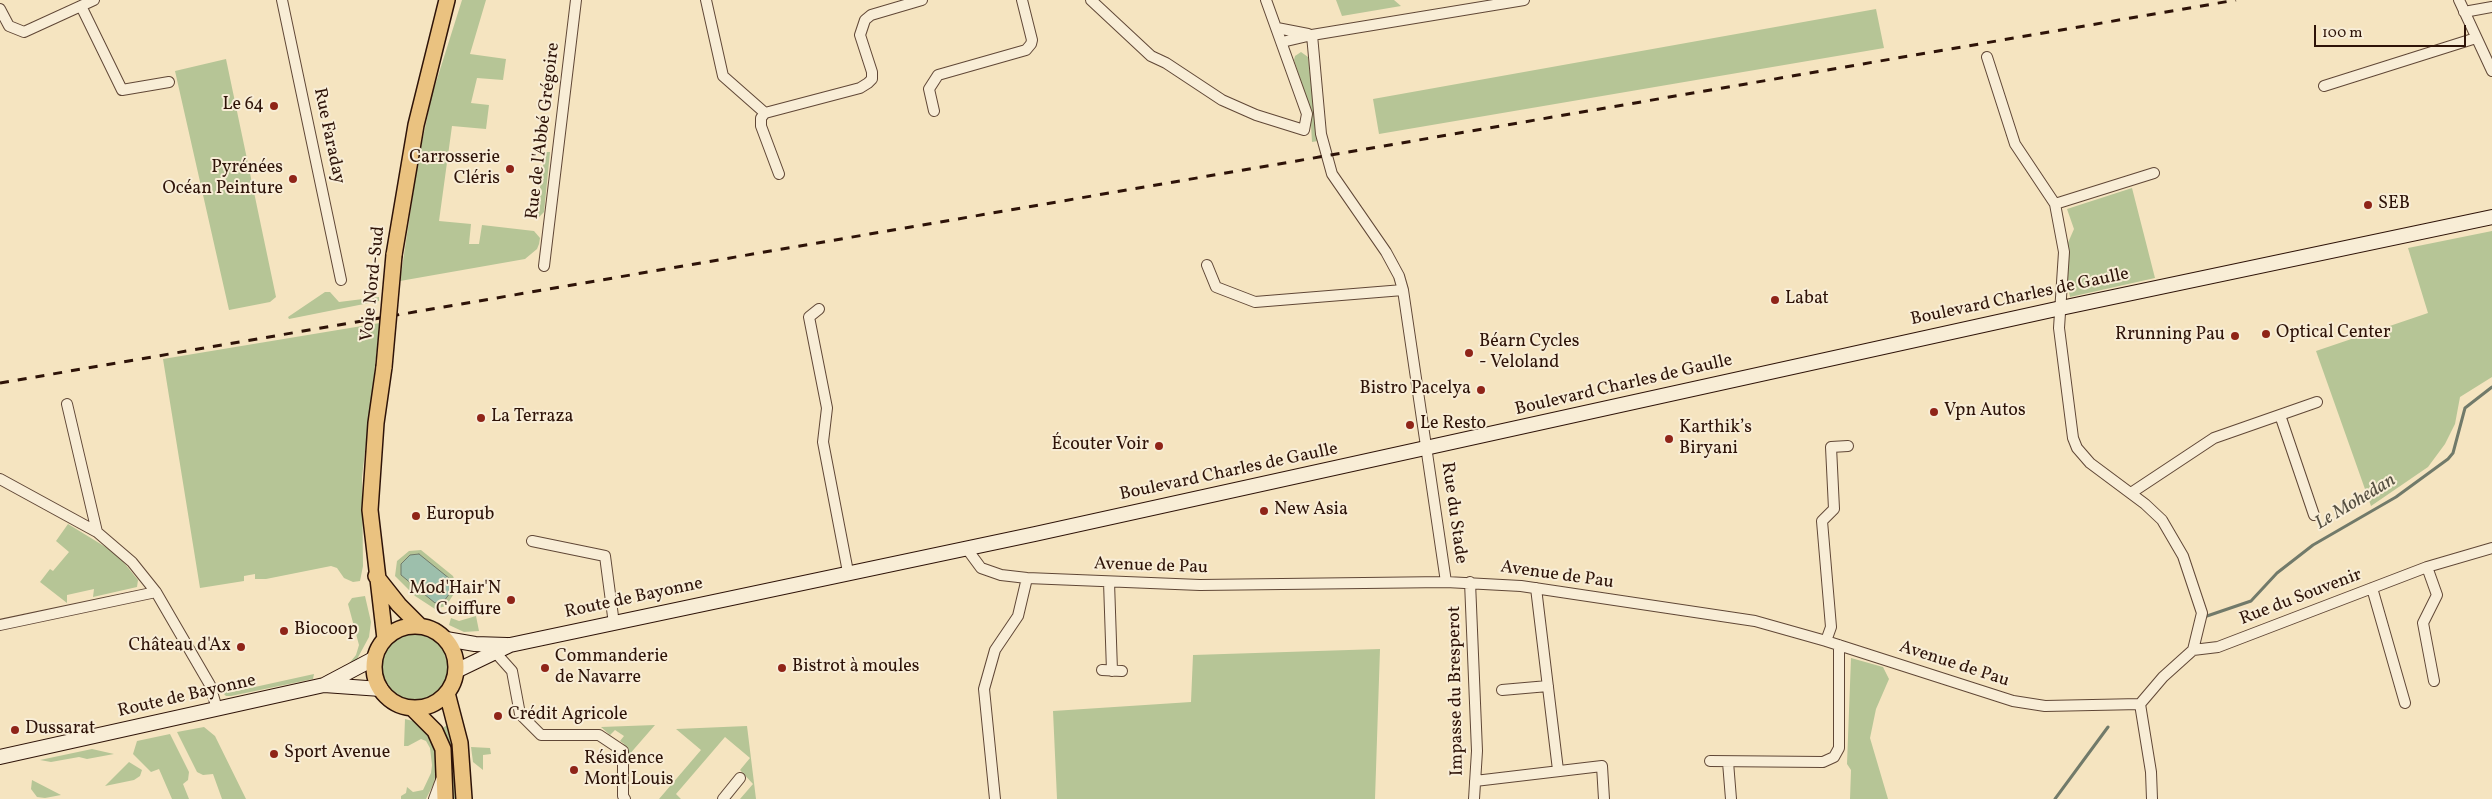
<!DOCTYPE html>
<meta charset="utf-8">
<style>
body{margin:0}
#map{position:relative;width:2492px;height:799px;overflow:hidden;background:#f5e4c0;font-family:Vollkorn,serif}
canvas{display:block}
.scale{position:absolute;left:2314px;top:25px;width:152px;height:22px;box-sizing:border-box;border:2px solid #2e1308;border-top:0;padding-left:6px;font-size:15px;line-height:18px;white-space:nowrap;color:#2e1308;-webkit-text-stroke:4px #f8edd6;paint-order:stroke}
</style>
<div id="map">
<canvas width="2492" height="799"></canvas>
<div class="scale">100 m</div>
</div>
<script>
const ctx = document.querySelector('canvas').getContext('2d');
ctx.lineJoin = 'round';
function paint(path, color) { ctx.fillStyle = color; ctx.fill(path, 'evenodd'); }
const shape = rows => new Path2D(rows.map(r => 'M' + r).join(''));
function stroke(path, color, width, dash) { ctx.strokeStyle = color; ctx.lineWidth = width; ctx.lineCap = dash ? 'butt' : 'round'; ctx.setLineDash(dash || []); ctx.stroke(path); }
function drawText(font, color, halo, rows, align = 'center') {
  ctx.font = font + ' Vollkorn,serif'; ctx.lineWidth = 4; ctx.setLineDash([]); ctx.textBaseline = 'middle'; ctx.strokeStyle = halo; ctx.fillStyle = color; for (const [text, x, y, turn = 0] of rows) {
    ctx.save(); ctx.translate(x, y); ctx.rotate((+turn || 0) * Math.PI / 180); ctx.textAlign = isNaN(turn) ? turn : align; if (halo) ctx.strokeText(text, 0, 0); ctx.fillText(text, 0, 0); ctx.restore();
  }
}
paint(shape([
 [462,0,486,0,470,54,506,59,503,80,477,78,471,103,489,105,486,129,452,126,439,221,471,224,469,244,479,244,482,225,534,231,540,238,539,244,537,249,525,259,400,281,418,161,432,95],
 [1336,0,1394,0,1401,6,1342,16],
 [1876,9,1884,48,1379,134,1373,99],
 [1301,52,1308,57,1313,96,1318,141,1312,142,1310,108,1294,60,1295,56],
 [226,59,276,297,270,302,229,310,175,71],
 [545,152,550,152,544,212,539,217,536,216],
 [2132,188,2155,278,2070,297,2067,284,2067,245,2074,229,2067,209],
 [2492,231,2492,377,2460,397,2455,424,2445,444,2428,467,2371,506,2316,351,2428,313,2408,248],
 [325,292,330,292,339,302,379,297,379,301,289,319,288,317],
 [380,323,362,477,363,566,360,581,353,582,344,578,337,568,331,566,266,579,255,579,255,574,244,576,244,581,200,588,163,359],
 [68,524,117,554,138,580,137,587,93,597,94,589,67,595,67,603,40,582,50,569,53,571,69,552,56,541],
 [421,550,453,576,456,584,455,592,446,606,435,609,415,596,395,576,397,561,409,551],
 [365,596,371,622,369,637,356,661,347,666,356,655,359,645,348,604,352,598],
 [476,616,479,631,464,632,449,625,451,618,459,621],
 '381 666a34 34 0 1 1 68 0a34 34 0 1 1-68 0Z',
 [1380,649,1375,799,1057,799,1053,711,1191,702,1193,655],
 [1851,658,1883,667,1889,679,1876,709,1870,738,1888,799,1850,799,1851,770,1847,764],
 [314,674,313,679,231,696,226,696,223,693,223,690,232,692],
 [405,719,413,721,421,726,433,741,436,749,437,767,434,783,426,799,401,799,401,796,406,793,407,787,413,792,423,790,431,773,432,765,430,748,426,741,421,739,408,746,404,746],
 [450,723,454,737,459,799,449,799,440,730],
 [655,725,628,756,624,744,620,741,624,736,615,730,610,735,601,727],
 [747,726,756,799,740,799,753,784,740,770,750,758,725,737,676,794,681,799,659,799,701,750,676,729],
 [204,727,215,736,246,799,222,799,213,774,203,775,197,772,177,732],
 [170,734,189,772,188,780,183,784,189,799,172,799,159,769,151,772,133,754,137,741],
 [471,747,490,748,491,754,483,755,483,770,473,762],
 [92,749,114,754,87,759,79,757,51,762,40,760],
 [129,762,142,770,140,776,134,780,105,786],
 [32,780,61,795,45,798,37,797,31,789]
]), '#b6c596');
const water = shape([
 [419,554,450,579,453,589,444,601,435,603,401,575,401,564,410,555,419,554]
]);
paint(water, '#9dbfac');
stroke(water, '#717a6a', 1);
stroke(shape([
 [2207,616,2251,601,2277,573,2313,545,2396,497,2448,459,2453,453,2465,408,2492,387],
 [2055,799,2108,727]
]), '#717a6a', 3);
const minor = shape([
 [282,0,341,280],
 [706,0,723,76,765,113],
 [1091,0,1151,56,1166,63,1222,100,1256,115,1304,130,1307,114,1266,0],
 [2459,0,2492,71],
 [81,6,122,90,169,82],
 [0,9,9,26,24,32,94,0],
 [2464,12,2492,7],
 [1277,28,1308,34],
 [1312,35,1321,134,1332,174,1386,252,1399,276,1403,290,1446,582],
 [1282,42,1312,35,1524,0],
 [1987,57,2015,144,2055,204,2064,252,2059,328,2073,438,2077,448,2090,463,2145,504,2162,520,2183,556,2202,613,2193,650],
 [2324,86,2476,38],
 [934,111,929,89,938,75,1026,50,1031,44,1032,40,1022,0],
 [779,174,761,126,761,118,765,113,860,88,868,83,872,79,872,72,860,35,865,20,871,15,922,0],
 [2055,204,2154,173],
 [1207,265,1216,287,1255,302,1403,290],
 [544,266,576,0],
 [819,309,809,317,827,408,823,442,848,572],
 [67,404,97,532,132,562,156,592,210,685,217,709],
 [2280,415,2314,515],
 [0,479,97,532],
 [2131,493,2214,438,2317,402],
 [532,541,605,556,614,624],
 [967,549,981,568,1001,575,1027,578,1200,585,1446,582,1521,586,1755,621,1826,641,2013,701,2045,706,2140,704],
 [2427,567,2437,595,2423,623,2434,681],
 [1109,582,1112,671],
 [1470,582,1477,751,1474,799],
 [1536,588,1558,770],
 [2372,588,2405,703],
 [0,625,156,592],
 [1826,641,1831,627,1822,521,1834,509,1831,447,1848,446],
 [495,652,512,671,520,714,541,735,599,735,623,751,623,796,625,799],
 [1102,670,1122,671],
 [1502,690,1548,686],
 [2140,704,2163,677,2193,650,2218,647,2427,567,2492,548],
 [2140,704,2151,772,2152,799],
 [1710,761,1823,762,1834,757,1839,748,1839,645],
 [1728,762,1731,799],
 [1475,781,1602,766,1604,799],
 [434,799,441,780],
 [723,799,740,778],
 [995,799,984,689,995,650,1018,616,1027,578]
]);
const secondary = shape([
 [446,639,475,644,507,645],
 [456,671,510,645,1035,534,2061,308,2492,217],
 [324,685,381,689],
 [0,757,324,685,375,658]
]);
const primary = shape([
 [394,255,416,125,447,0],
 [384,367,376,423,370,510,385,639],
 [376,576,399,605,419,625],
 '374 667a41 41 0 1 1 82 0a41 41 0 1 1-82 0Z',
 [447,693,460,743,464,799],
 [412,708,435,731,443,749,445,799]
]);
stroke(minor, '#604736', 12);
stroke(secondary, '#2e1308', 16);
stroke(primary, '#2e1308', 18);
stroke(minor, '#f8edd6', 10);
stroke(secondary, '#f8edd6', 14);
stroke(primary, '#eac280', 15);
stroke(shape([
 [0,383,2236,0]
]), '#2e1308', 3, [9, 9]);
const primaryBridge = shape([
 [384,367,394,255]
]);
stroke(primaryBridge, '#2e1308', 18, []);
stroke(primaryBridge, '#eac280', 15);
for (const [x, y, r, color] of [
 [274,106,5,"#8f2418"],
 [510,169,5,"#8f2418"],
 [293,179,5,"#8f2418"],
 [2368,205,5,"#8f2418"],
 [1775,300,5,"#8f2418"],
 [2266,334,5,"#8f2418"],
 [2235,336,5,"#8f2418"],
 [1469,353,5,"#8f2418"],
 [1481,390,5,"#8f2418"],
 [1934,412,5,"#8f2418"],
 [481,418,5,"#8f2418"],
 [1410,425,5,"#8f2418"],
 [1669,439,5,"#8f2418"],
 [1159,446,5,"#8f2418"],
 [1264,511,5,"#8f2418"],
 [416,516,5,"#8f2418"],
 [511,600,5,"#8f2418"],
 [284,631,5,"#8f2418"],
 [241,647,5,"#8f2418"],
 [545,668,5,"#8f2418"],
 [782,668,5,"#8f2418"],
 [498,716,5,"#8f2418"],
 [15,730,5,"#8f2418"],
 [274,754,5,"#8f2418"],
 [574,770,5,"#8f2418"]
]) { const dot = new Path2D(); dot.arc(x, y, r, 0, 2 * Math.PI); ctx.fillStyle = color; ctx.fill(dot); stroke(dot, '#f8edd6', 2); }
drawText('18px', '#2e1308', '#f8edd6', [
 ["Le 64",264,106,"right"],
 ["Carrosserie",500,159,"right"],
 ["Cléris",500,180,"right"],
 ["Pyrénées",283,169,"right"],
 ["Océan Peinture",283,190,"right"],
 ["SEB",2378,205],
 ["Labat",1785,300],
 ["Optical Center",2276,334],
 ["Rrunning Pau",2225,336,"right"],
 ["Béarn Cycles",1479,343],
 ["- Veloland",1479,364],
 ["Bistro Pacelya",1471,390,"right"],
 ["Vpn Autos",1944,412],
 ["La Terraza",491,418],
 ["Le Resto",1420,425],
 ["Karthik’s",1679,429],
 ["Biryani",1679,450],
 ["Écouter Voir",1149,446,"right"],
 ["New Asia",1274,511],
 ["Europub",426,516],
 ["Mod'Hair'N",501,590,"right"],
 ["Coiffure",501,611,"right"],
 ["Biocoop",294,631],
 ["Château d'Ax",231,647,"right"],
 ["Commanderie",555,658],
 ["de Navarre",555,679],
 ["Bistrot à moules",792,668],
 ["Crédit Agricole",508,716],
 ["Dussarat",25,730],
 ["Sport Avenue",284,754],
 ["Résidence",584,760],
 ["Mont Louis",584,781]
], 'left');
drawText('18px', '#2e1308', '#f8edd6', [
 ["Rue de l'Abbé Grégoire",544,131,-83],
 ["Rue Faraday",328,136,78],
 ["Voie Nord-Sud",374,284,-84],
 ["Boulevard Charles de Gaulle",2020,298,-12],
 ["Boulevard Charles de Gaulle",1624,386,-13],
 ["Boulevard Charles de Gaulle",1229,473,-12],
 ["Rue du Stade",1453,513,82],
 ["Avenue de Pau",1151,567,2],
 ["Avenue de Pau",1557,576,8],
 ["Rue du Souvenir",2301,598,-21],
 ["Route de Bayonne",634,599,-12],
 ["Avenue de Pau",1954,665,18],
 ["Impasse du Bresperot",1457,691,-91],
 ["Route de Bayonne",187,697,-13]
]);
drawText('italic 19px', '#554f41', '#f8edd6', [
 ["Le Mohedan",2356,503,-31]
]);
</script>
